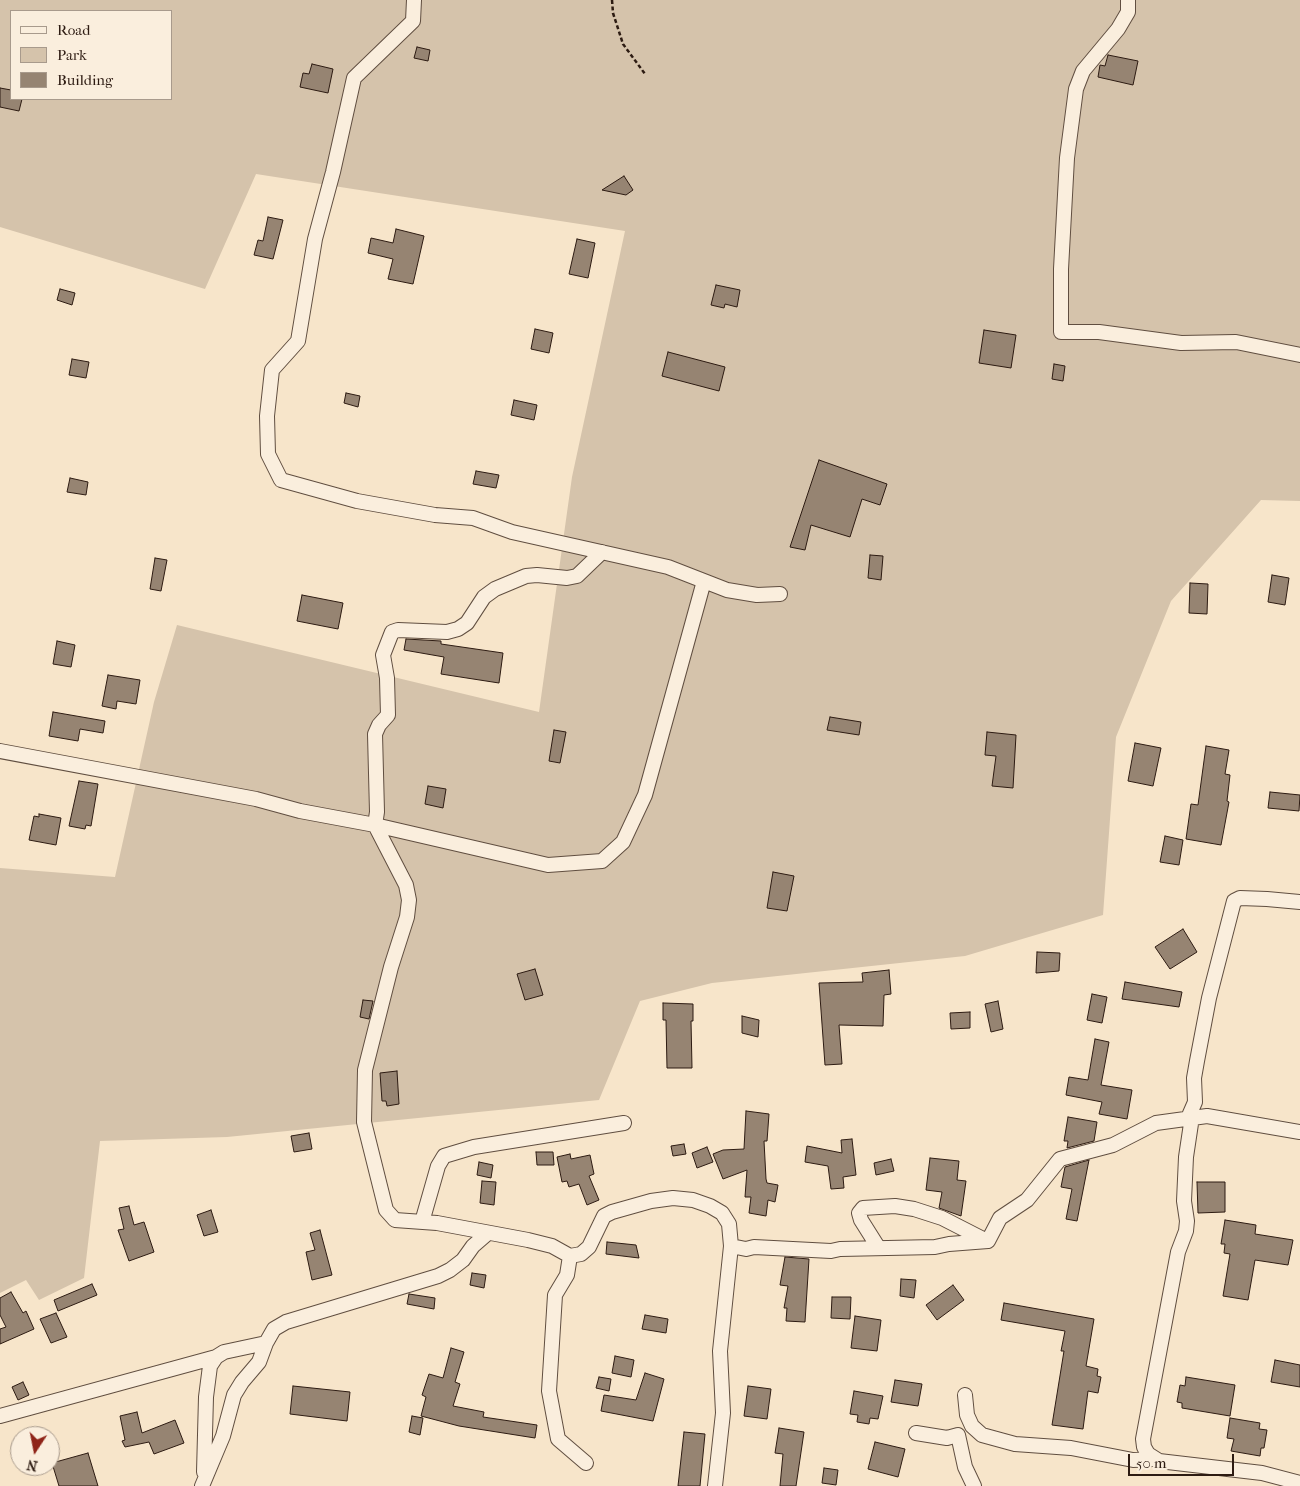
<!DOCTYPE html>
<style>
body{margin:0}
#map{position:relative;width:1300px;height:1486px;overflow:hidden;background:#f7e5ca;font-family:"IM FELL French Canon",serif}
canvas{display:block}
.legend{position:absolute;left:10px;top:10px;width:162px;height:90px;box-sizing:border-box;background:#faeedd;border:1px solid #a89a8c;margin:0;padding:6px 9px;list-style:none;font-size:15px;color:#2d1b12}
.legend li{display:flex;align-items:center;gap:10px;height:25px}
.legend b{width:25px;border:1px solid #a89a8c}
.north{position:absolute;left:10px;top:1426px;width:50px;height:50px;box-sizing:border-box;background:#faeedd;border:1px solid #a89a8c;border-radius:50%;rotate:191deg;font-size:14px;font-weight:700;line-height:20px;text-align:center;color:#2d1b12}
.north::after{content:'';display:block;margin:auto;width:18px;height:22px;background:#8f2418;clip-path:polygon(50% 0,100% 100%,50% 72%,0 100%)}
.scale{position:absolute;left:1128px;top:1454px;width:106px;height:22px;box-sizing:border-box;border:2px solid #2d1b12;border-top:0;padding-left:6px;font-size:15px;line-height:18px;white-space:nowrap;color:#2d1b12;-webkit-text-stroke:4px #faeedd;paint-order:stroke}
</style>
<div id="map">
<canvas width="1300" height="1486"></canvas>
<ul class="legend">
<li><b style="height:6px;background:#faeedd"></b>Road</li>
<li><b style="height:14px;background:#d5c3ab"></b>Park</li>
<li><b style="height:14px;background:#968472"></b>Building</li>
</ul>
<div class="north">N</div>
<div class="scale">50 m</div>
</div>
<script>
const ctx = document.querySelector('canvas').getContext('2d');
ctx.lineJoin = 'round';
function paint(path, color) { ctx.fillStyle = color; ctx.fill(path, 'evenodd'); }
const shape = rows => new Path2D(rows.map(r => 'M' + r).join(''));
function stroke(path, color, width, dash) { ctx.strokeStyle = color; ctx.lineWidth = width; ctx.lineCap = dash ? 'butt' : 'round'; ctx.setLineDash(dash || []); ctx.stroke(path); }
paint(shape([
 [0,0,1300,0,1300,501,1261,500,1171,601,1116,737,1103,915,965,956,712,983,640,1001,599,1100,227,1137,100,1141,84,1278,39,1300,26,1280,0,1293,0,868,115,877,154,702,177,625,539,712,572,477,625,231,256,174,205,289,0,227],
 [11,11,171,11,171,99,11,99]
]), '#d5c3ab');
const building = shape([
 [417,47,430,50,428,61,414,58,417,47],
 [1108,55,1138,61,1133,85,1098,77,1100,65,1105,66,1108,55],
 [312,64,333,69,328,93,300,87,303,73,309,74,312,64],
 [0,88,11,90,11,99,22,99,19,111,0,107,0,88],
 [624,176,633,190,626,195,602,190,624,176],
 [268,217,283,220,273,259,254,255,258,240,263,241,268,217],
 [396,229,424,236,413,284,388,279,393,259,368,253,371,238,393,243,396,229],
 [577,239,595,243,588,278,569,274,577,239],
 [716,285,740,290,737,307,725,304,724,308,711,305,716,285],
 [60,289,75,293,72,305,57,300,60,289],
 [535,329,553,333,549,353,531,349,535,329],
 [984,330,1016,335,1011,368,979,363,984,330],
 [668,352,725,367,719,391,662,376,668,352],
 [72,359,89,362,86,378,69,375,72,359],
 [1054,364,1065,366,1063,381,1052,379,1054,364],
 [346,393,360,396,358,407,344,403,346,393],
 [514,400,537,405,534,420,511,415,514,400],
 [819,460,887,484,880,505,862,499,850,537,811,525,805,550,790,547,819,460],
 [476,471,499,475,496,488,473,484,476,471],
 [70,478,88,482,86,495,67,492,70,478],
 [870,555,883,556,881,580,868,578,870,555],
 [155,558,167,560,161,591,150,589,155,558],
 [1272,575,1289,578,1285,605,1268,602,1272,575],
 [1190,583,1208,584,1207,614,1189,613,1190,583],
 [302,595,343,603,338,629,297,621,302,595],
 [406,639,441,641,441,644,503,653,499,683,441,674,444,657,404,650,406,639],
 [57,641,75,645,71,667,53,664,57,641],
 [108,675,140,680,136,704,117,701,116,709,102,706,108,675],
 [53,712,105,721,103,733,80,729,78,741,49,736,53,712],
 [830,717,861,722,859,735,827,730,830,717],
 [554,730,566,732,560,763,549,761,554,730],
 [987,732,1016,735,1013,788,992,786,996,756,985,755,987,732],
 [1135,743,1161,748,1153,786,1128,781,1135,743],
 [1206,746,1229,750,1225,774,1230,775,1227,801,1229,802,1221,845,1186,839,1191,804,1198,805,1206,746],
 [79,781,98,784,91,826,86,825,85,829,69,826,79,781],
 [428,786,446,789,443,808,425,804,428,786],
 [1270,792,1300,795,1299,811,1268,808,1270,792],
 [39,814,61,818,56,845,29,840,34,816,39,817,39,814],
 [1165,836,1183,840,1179,865,1160,862,1165,836],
 [773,872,794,876,787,911,767,908,773,872],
 [1183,929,1197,952,1170,969,1155,947,1183,929],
 [1037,952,1060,953,1059,971,1036,973,1037,952],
 [535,969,543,995,525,1000,517,974,535,969],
 [889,970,891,994,884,995,883,1026,839,1025,842,1064,825,1065,819,983,863,982,862,973,889,970],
 [1125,982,1182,992,1179,1007,1122,999,1125,982],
 [1092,994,1107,997,1102,1023,1087,1020,1092,994],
 [363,1000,373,1001,369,1019,360,1017,363,1000],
 [998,1001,1003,1029,991,1032,985,1004,998,1001],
 [663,1003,693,1004,693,1021,691,1021,692,1068,667,1068,666,1020,663,1020,663,1003],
 [970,1012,970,1028,951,1029,950,1013,970,1012],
 [742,1016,759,1020,758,1037,742,1033,742,1016],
 [1095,1039,1109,1042,1101,1085,1132,1090,1127,1119,1099,1114,1102,1102,1066,1095,1069,1077,1088,1080,1095,1039],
 [397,1071,399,1104,387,1106,386,1101,382,1101,380,1073,397,1071],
 [746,1111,769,1114,767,1141,764,1141,766,1179,767,1183,778,1185,775,1202,768,1200,766,1216,749,1213,751,1197,745,1197,747,1170,723,1179,713,1154,723,1150,744,1149,746,1111],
 [1068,1117,1097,1122,1094,1141,1067,1148,1068,1141,1064,1141,1068,1117],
 [309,1133,312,1149,294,1152,291,1136,309,1133],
 [852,1139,856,1175,843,1177,844,1188,831,1189,828,1166,805,1162,807,1146,842,1153,841,1140,852,1139],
 [684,1144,686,1154,673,1156,671,1146,684,1144],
 [707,1147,713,1162,697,1168,692,1153,707,1147],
 [536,1152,553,1152,554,1165,537,1165,536,1152],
 [570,1154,571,1159,590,1155,594,1174,589,1176,599,1200,587,1205,579,1184,569,1187,567,1181,562,1182,557,1157,570,1154],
 [930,1158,959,1161,957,1180,966,1181,961,1216,939,1208,942,1192,926,1190,930,1158],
 [891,1159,894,1171,876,1175,874,1163,891,1159],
 [1089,1160,1077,1221,1066,1219,1072,1189,1061,1187,1065,1167,1089,1160],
 [479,1162,493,1165,491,1178,477,1175,479,1162],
 [482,1181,496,1182,494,1205,480,1203,482,1181],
 [1197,1182,1225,1182,1225,1212,1198,1213,1197,1182],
 [129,1206,134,1225,144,1222,154,1252,129,1261,118,1230,124,1229,119,1208,129,1206],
 [211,1210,218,1232,204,1236,197,1215,211,1210],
 [1225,1220,1256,1225,1255,1234,1293,1240,1288,1265,1255,1260,1248,1300,1223,1296,1230,1254,1224,1253,1225,1244,1221,1244,1225,1220],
 [320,1230,332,1275,312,1280,306,1252,315,1250,310,1233,320,1230],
 [607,1242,636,1245,639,1258,606,1254,607,1242],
 [785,1257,809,1259,805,1322,786,1321,787,1308,784,1308,788,1286,780,1285,785,1257],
 [472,1273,486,1275,484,1288,470,1285,472,1273],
 [901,1279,916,1280,914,1298,900,1296,901,1279],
 [92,1284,97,1295,58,1311,54,1300,92,1284],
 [953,1285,964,1300,937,1320,926,1305,953,1285],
 [11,1292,23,1313,26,1311,34,1329,0,1344,0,1329,6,1327,0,1315,0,1298,11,1292],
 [409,1294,435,1298,434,1309,407,1304,409,1294],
 [832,1297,851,1297,850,1319,831,1318,832,1297],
 [1004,1303,1094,1319,1086,1366,1098,1369,1097,1376,1101,1377,1098,1393,1088,1391,1083,1429,1052,1425,1064,1351,1061,1351,1065,1331,1001,1320,1004,1303],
 [56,1313,67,1337,51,1343,40,1319,56,1313],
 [645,1315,668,1319,666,1333,642,1329,645,1315],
 [855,1316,881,1320,877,1351,851,1348,855,1316],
 [451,1348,464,1352,455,1382,460,1384,453,1406,484,1412,483,1417,537,1425,535,1438,459,1426,421,1416,426,1397,422,1395,429,1374,443,1378,451,1348],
 [615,1356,634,1360,631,1377,612,1373,615,1356],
 [1275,1360,1300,1365,1300,1387,1271,1382,1275,1360],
 [645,1373,664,1379,653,1421,601,1411,604,1395,636,1400,645,1373],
 [599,1377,611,1379,609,1391,596,1388,599,1377],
 [1186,1377,1235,1385,1230,1416,1182,1408,1182,1403,1177,1402,1180,1385,1185,1386,1186,1377],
 [895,1380,922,1384,918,1406,891,1402,895,1380],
 [23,1382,29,1395,18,1400,12,1387,23,1382],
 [293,1386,350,1392,347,1421,290,1414,293,1386],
 [748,1386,771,1389,767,1419,744,1416,748,1386],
 [854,1391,883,1396,878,1419,870,1418,869,1424,857,1422,858,1415,850,1414,854,1391],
 [137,1412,142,1433,175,1420,184,1443,154,1454,149,1442,125,1447,122,1441,125,1440,120,1416,137,1412],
 [412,1416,423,1418,420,1435,409,1432,412,1416],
 [1230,1418,1260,1423,1259,1429,1267,1430,1264,1448,1261,1448,1260,1456,1231,1451,1234,1439,1227,1438,1230,1418],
 [779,1428,804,1432,796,1486,780,1486,783,1454,775,1453,779,1428],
 [684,1432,705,1434,700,1486,678,1486,684,1432],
 [875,1442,905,1449,898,1477,868,1469,875,1442],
 [88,1453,98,1486,59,1486,52,1463,88,1453],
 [824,1468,838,1470,836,1485,822,1483,824,1468]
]);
paint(building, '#968472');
stroke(building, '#2d1b12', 1);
const street = shape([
 [414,0,413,21,354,78,333,172,315,239,298,341,272,370,267,416,268,454,281,480,357,501,435,515,473,518,512,532,668,567,727,590,757,595,780,594],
 [1128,0,1128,12,1118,29,1083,71,1076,89,1067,158,1061,269,1061,332,1099,332,1181,343,1236,342,1300,355],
 [602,552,577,576,567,578,537,575,526,576,495,589,484,597,467,623,458,629,447,632,398,630,392,632,383,655,387,678,388,715,379,725,375,734,377,812,375,825,406,885,409,900,407,917,391,967,365,1070,364,1122,386,1210,395,1220,437,1223,528,1240,552,1246,570,1256,581,1254,589,1247,604,1216,612,1212,651,1201,673,1198,693,1200,710,1206,722,1213,729,1224,731,1246,720,1351,723,1413,715,1486],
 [0,751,256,799,300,811,375,825,548,865,602,861,623,842,645,795,704,581],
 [1192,1117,1186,1157,1184,1201,1187,1221,1186,1231,1178,1252,1143,1439,1144,1447,1148,1454,1159,1461,1262,1473,1300,1483],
 [1188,1118,1195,1102,1194,1078,1197,1061,1209,998,1234,901,1240,898,1267,899,1300,902],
 [422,1222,438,1166,444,1156,474,1147,624,1123],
 [988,1241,1000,1218,1027,1200,1060,1159,1113,1145,1156,1123,1207,1116,1300,1132],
 [731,1246,746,1249,754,1247,831,1251,840,1249,935,1247,949,1244,988,1241],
 [878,1247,861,1220,859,1213,863,1208,895,1206,914,1209,942,1218,987,1241],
 [570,1256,567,1275,555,1295,549,1391,558,1439,586,1463],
 [965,1395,967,1415,972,1426,982,1435,1015,1444,1071,1448,1133,1460,1153,1459],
 [0,1416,216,1357],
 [916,1433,947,1438,958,1435,965,1467,974,1486],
 [204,1472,206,1397,210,1366,216,1357,224,1352,266,1343],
 [202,1486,223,1436,234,1395,242,1382,259,1362,266,1343,274,1329,286,1322,438,1276,450,1270,463,1260,473,1246,488,1233]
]);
stroke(street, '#604e40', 16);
stroke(shape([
 [612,0,613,13,623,44,645,74]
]), '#2d1b12', 2.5, [4, 2.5]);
stroke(street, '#faeedd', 14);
</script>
